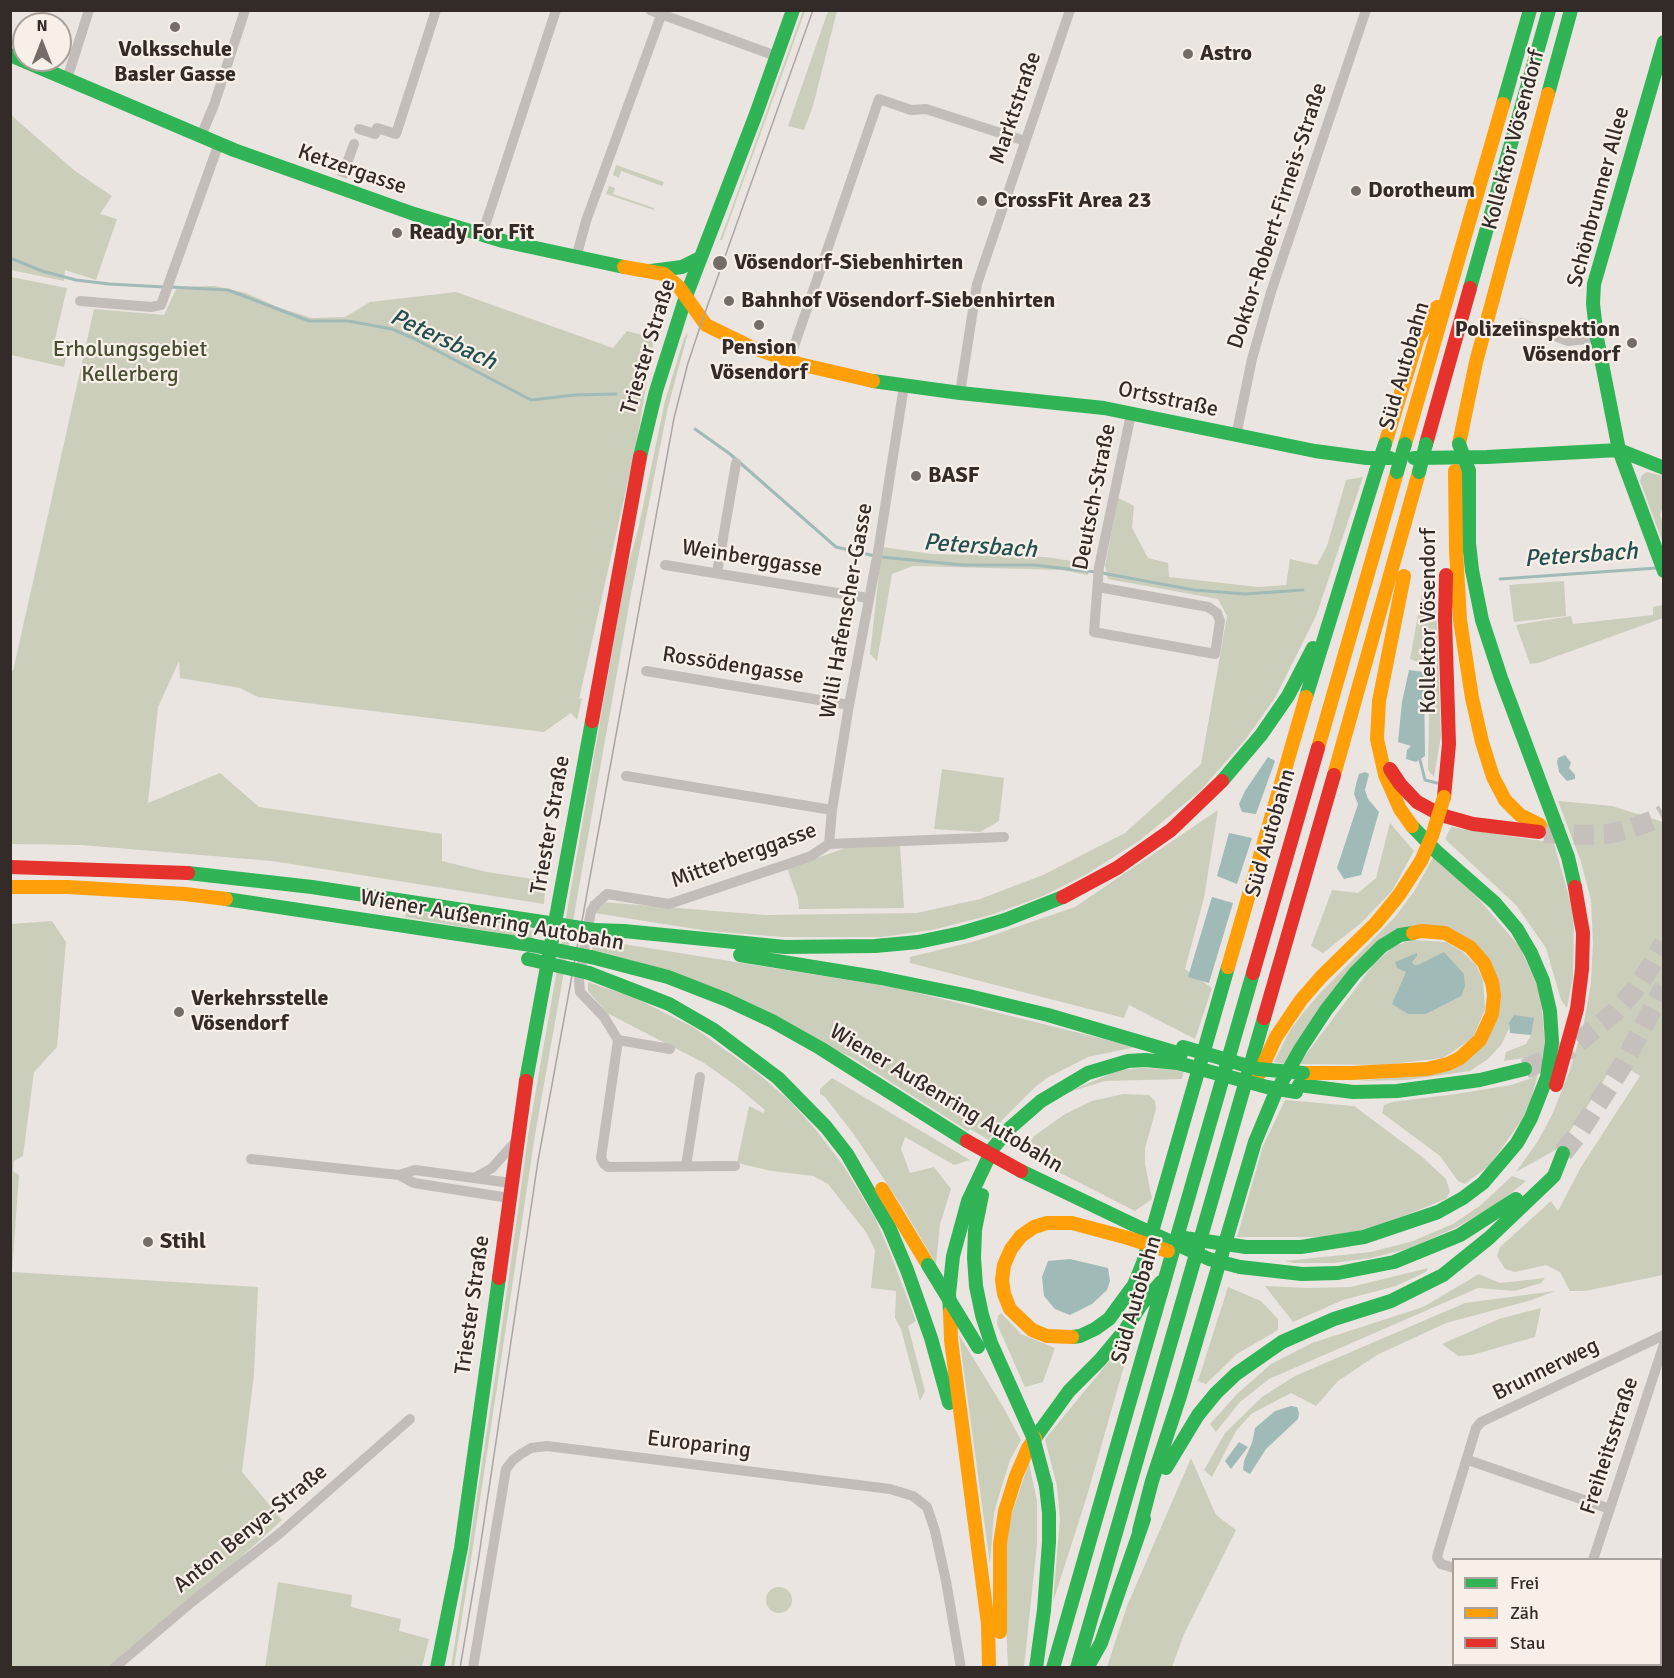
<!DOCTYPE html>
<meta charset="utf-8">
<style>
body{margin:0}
#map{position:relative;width:1674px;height:1678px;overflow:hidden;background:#eae5e0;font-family:Signika,sans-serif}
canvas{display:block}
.frame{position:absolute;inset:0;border:12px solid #332b28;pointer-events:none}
.legend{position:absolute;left:1452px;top:1558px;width:210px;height:108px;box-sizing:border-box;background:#f7efe8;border:2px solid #a9a19b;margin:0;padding:8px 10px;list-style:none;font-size:18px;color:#332b28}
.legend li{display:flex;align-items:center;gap:12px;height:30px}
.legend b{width:30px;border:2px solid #a9a19b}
.north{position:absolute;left:12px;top:12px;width:60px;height:60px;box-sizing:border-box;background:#f7efe8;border:2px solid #a9a19b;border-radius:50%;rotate:0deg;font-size:16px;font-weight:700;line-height:24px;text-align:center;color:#332b28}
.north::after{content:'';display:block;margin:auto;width:21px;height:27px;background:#736c68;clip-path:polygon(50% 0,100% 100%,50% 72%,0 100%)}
</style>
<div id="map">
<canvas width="1674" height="1678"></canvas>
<div class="frame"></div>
<ul class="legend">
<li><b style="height:8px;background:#30b455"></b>Frei</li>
<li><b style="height:8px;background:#ff9f0a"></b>Zäh</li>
<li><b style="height:8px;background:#e5322d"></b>Stau</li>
</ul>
<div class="north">N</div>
</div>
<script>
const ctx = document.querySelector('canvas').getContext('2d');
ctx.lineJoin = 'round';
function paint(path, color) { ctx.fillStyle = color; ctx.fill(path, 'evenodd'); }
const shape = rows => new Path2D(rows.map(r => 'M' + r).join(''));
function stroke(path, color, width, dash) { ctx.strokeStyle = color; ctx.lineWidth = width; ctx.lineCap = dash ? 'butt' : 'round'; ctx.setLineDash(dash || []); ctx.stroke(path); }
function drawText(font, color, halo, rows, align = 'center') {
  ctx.font = font + ' Signika,sans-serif'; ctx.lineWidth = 4.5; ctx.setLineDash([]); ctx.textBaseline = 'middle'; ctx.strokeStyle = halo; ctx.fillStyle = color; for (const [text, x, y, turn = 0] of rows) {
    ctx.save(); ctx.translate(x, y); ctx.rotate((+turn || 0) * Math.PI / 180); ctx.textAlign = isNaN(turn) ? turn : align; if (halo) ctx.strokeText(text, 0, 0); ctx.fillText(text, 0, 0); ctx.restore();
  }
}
paint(shape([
 [803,11,805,11,722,240,720,240,726,224],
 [828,11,837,11,813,106,804,130,788,126],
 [10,114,75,171,112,196,100,214,117,219,96,280,65,270,64,281,11,270],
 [616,165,664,182,662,186,621,171,619,178,613,175],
 [609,186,615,188,613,194,654,208,654,210,606,194],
 [11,277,67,288,55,339,70,342,64,367,11,355],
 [215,286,246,293,280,308,312,318,345,317,370,302,456,292,613,348,627,331,654,338,637,441,579,699,582,698,577,720,571,713,544,732,258,697,240,688,180,678,179,661,158,707,148,803,220,773,259,807,442,834,442,861,487,872,546,881,544,904,272,861,81,845,11,844,11,671,13,671,94,309,164,315,177,287],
 [688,333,668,407,631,594,535,1135,467,1586,454,1667,451,1668,495,1377,528,1136,626,572,638,530,665,401,684,338],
 [1647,472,1663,476,1663,507,1660,515,1663,523,1663,543,1640,481,1642,475],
 [1363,477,1316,616,1275,698,1245,740,1200,791,1139,841,1087,874,1043,896,991,915,932,930,881,937,783,937,708,931,588,912,590,901,765,915,917,913,980,899,1043,875,1125,833,1201,764,1227,616,1218,599,1108,579,1105,566,1118,498,1134,506,1132,528,1148,558,1168,563,1169,577,1258,587,1286,585,1290,559,1317,565,1327,546,1346,480],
 [882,547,932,554,1046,557,1090,564,1088,575,1061,570,913,566,892,574,877,661,870,654],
 [1427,566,1435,572,1441,736,1434,777,1428,770,1429,718,1425,665,1410,659],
 [1564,581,1566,616,1514,622,1509,585],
 [1663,605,1663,618,1538,663,1530,664,1516,625,1571,616,1573,624,1653,615,1653,607],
 [942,769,1004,778,999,821,980,832,934,829],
 [1558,801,1612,806,1663,822,1663,1275,1585,1291,1570,1291,1560,1272,1546,1265,1515,1272,1505,1269,1497,1256,1500,1247,1551,1201,1558,1211,1581,1167,1640,1076,1616,1061,1585,1110,1557,1149,1516,1172,1538,1141,1552,1115,1570,1070,1584,1022,1591,982,1593,943,1591,900,1581,862],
 [1218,810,1204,898,1185,969,1212,988,1195,1039,1129,1005,1124,1018,910,963,910,957,976,941,1075,907],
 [1390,823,1414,851,1392,891,1361,923,1323,953,1311,946,1332,890,1358,893,1376,878],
 [1451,827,1542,841,1553,840,1574,915,1573,978,1567,1008,1561,1000,1546,948,1516,905,1445,839],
 [900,845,904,908,799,909,798,898,787,868,846,848],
 [1434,856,1477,897,1520,947,1541,995,1545,1047,1528,1111,1489,1166,1465,1184,1458,1181,1440,1156,1382,1113,1384,1105,1392,1102,1456,1094,1511,1085,1532,1078,1523,1058,1504,1061,1506,1052,1526,1044,1531,1035,1509,1023,1509,1029,1501,1045,1488,1059,1470,1071,1407,1080,1358,1081,1440,1072,1497,1015,1475,944,1398,929,1285,1064,1274,1062,1289,1032,1303,1013,1321,992,1395,917,1415,890],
 [417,911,489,924,534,931,532,939,405,917,406,913,416,914],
 [52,921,66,942,57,1047,34,1072,23,1156,14,1161,13,1171,19,1175,12,1272,258,1287,254,1374,242,1472,282,1520,227,1570,110,1667,11,1668,11,924],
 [592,939,898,988,1136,1047,1088,1057,1047,1078,1035,1087,1003,1119,989,1140,970,1129,968,1131,851,1057,592,951,593,946,588,945],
 [1412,940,1446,942,1463,952,1476,965,1483,980,1485,1009,1473,1038,1443,1058,1383,1065,1299,1064,1373,965,1394,946],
 [588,982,633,997,693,1027,756,1072,790,1101,816,1130,843,1165,875,1218,891,1255,916,1321,908,1326,925,1391,920,1401,901,1329,895,1318,896,1291,871,1288,875,1250,866,1232,828,1184,813,1176,772,1171,737,1163,749,1106,763,1113,765,1110,735,1085,704,1063,607,1013,588,991],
 [1142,1068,1184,1070,1182,1079,1105,1081,1066,1093,1119,1070],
 [832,1078,970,1160,954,1165,905,1137,901,1149,910,1173,934,1167,951,1189,940,1224,936,1264,902,1206,855,1136,825,1097,820,1094,820,1089],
 [1123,1094,1149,1095,1155,1101,1156,1109,1145,1148,1145,1164,1152,1199,1135,1211,1023,1154,1034,1136,1065,1114,1092,1101],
 [1285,1100,1354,1106,1421,1156,1446,1179,1450,1192,1446,1199,1371,1229,1322,1237,1237,1237,1263,1146],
 [1512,1176,1526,1181,1499,1203,1457,1227,1411,1248,1371,1258,1334,1263,1294,1263,1285,1261,1371,1252,1413,1241,1453,1224,1481,1205],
 [1428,1268,1426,1272,1396,1286,1343,1300,1293,1322,1265,1286,1307,1288,1351,1287],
 [1479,1274,1500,1283,1545,1278,1541,1283,1515,1291,1478,1288,1269,1379,1240,1402,1216,1432,1210,1424,1237,1394,1271,1364,1312,1343,1423,1307],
 [1228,1287,1261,1301,1278,1319,1278,1330,1237,1354,1206,1384,1198,1381],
 [1555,1291,1532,1300,1446,1323,1377,1355,1338,1381,1316,1406,1291,1393,1251,1414,1236,1431,1212,1477,1204,1470,1225,1433,1262,1397,1295,1376,1465,1303],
 [1541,1308,1535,1337,1472,1355,1458,1356,1442,1344,1499,1319],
 [1001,1313,1021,1334,1055,1348,1043,1382,1025,1387,997,1324,998,1316],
 [1134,1331,1087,1496,1053,1602,1060,1519,1057,1486,1045,1439],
 [959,1335,1002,1405,1021,1440,1010,1460,998,1499,994,1513,990,1564],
 [1191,1458,1216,1515,1236,1530,1184,1634,1172,1667,1107,1667,1127,1606],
 [1029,1463,1037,1501,1037,1544,1024,1667,1008,1668,1004,1572,1010,1519],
 [278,1582,352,1595,351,1607,401,1619,399,1631,429,1639,422,1667,265,1667],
 '766 1600a13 13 0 1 1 26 0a13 13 0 1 1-26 0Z'
]), '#cccebc');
paint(shape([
 [1409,670,1424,672,1425,756,1416,762,1406,759,1407,750,1411,746,1398,742,1402,702],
 [1565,755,1571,763,1569,768,1575,775,1575,779,1567,781,1559,772,1557,762,1558,758],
 [1268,757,1275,761,1256,814,1242,812,1239,804,1245,791],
 [1365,772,1369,774,1365,790,1368,799,1379,812,1361,875,1344,879,1337,868,1358,804,1354,794,1356,784,1359,774],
 [1229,833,1252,838,1237,884,1217,876],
 [1212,897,1233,903,1209,983,1188,977],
 [1444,952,1464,974,1465,986,1461,996,1426,1014,1408,1014,1392,1004,1406,972,1397,968,1395,962,1417,953,1417,956,1412,962,1414,965,1418,965],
 [1514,1015,1534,1018,1531,1035,1510,1033,1509,1023],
 [1070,1259,1108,1268,1110,1281,1107,1290,1092,1304,1070,1315,1055,1309,1044,1296,1042,1277,1048,1261],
 [1291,1406,1297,1407,1299,1413,1298,1419,1266,1449,1250,1474,1243,1470,1244,1461,1252,1443,1255,1428,1275,1411],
 [1239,1442,1248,1447,1231,1469,1225,1461]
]), '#9fbab7');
stroke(shape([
 [10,258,42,271,76,280,109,284,164,287],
 [170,287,228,290,309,321,348,321,392,329,415,339,531,400,575,395,616,394],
 [695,429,730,454,836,547,875,556],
 [881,557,963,565,1033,565,1096,572],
 [1102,573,1194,590,1245,594,1303,590],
 [1500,579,1657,568],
 [1420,760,1425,780,1437,783]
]), '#9fbab7', 3);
stroke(shape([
 [342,177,347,163]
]), '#c5c0bb', 10, [10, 5]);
stroke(shape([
 [1544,833,1582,835,1609,834,1632,828,1654,820,1664,814],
 [1525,1069,1570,1049,1615,1012,1632,993,1650,968,1664,943],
 [1563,1153,1578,1134,1621,1068,1664,987]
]), '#c5c0bb', 20, [20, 10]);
stroke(shape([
 [650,10,776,56],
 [67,79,89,10],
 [359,129,375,134,377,128,396,134,436,10],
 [201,136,214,105,245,10],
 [347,163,354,144],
 [482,235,556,10],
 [576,258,586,221,663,10],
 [80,301,151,307,161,305,219,143],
 [1521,323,1568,341,1597,338],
 [789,361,879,99,911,110,926,109,1025,141],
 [960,393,977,284,1070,10],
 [1236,436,1252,359,1271,292,1366,10],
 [665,565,868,598],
 [717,573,736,463],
 [1098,587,1208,607,1217,613,1220,621,1215,654,1094,632,1099,567,1131,414],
 [646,671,849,705],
 [626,776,832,810],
 [829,844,832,810,849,705,878,552,904,386],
 [618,1040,601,1158,604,1164,608,1167,735,1166],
 [670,1049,618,1040,604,1017,580,992,579,980,591,911,596,904,607,894,669,904,791,863,811,856,829,844,1004,837],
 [251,1159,399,1175,415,1170,511,1183],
 [686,1166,700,1077],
 [399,1175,414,1183,509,1198],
 [476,1177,492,1168,517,1140],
 [1468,1460,1610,1509],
 [1593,1560,1664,1344],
 [1454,1568,1441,1564,1437,1558,1438,1553,1476,1428,1481,1422,1664,1335],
 [114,1668,193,1601,279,1534,410,1419],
 [473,1668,506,1469,513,1460,521,1454,531,1448,547,1446,890,1489,913,1496,927,1507,935,1531,946,1581,961,1668],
 [1556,1668,1557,1664]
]), '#c3bdba', 10);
stroke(shape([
 [1664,42,1594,284,1593,304,1597,338,1619,450,1664,571],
 [10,55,234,150,414,214,503,241,624,267],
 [1548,94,1571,10],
 [1503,104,1530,10],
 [651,271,682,267,700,258],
 [1470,288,1549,10],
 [873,381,960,393,1104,408,1315,451,1367,458,1390,458],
 [640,457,656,391,686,296,756,114,793,10],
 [1414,458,1487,457,1619,450,1664,468],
 [1469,471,1469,543,1472,570,1482,620,1501,678,1568,857,1575,887],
 [1306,697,1376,471],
 [1222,781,1261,735,1288,696,1313,648],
 [188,873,312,887,536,921],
 [226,899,531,945],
 [594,930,624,931,785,947,875,946,918,942,961,933,1005,920,1063,897],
 [740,955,881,978,969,996,1048,1015,1181,1054],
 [591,957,668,977,727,1000,772,1021,820,1048,967,1141],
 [589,973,669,1004,714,1030,778,1078,826,1127,847,1154,889,1227,907,1270,931,1338,949,1403],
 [526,1081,592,721],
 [1299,1085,1353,1092,1397,1091,1480,1080,1525,1069],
 [1021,1171,1132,1224],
 [982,1195,975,1230,974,1258,976,1286,982,1315,991,1343,1033,1437],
 [1246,1247,1301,1247,1364,1237,1438,1212,1463,1198,1483,1183,1517,1143,1531,1118,1547,1077,1552,1042,1550,1011,1543,981,1531,953,1517,929,1495,903,1437,852,1412,826],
 [1240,1267,1302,1274,1338,1273,1394,1262,1460,1235,1516,1199],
 [950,1312,949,1294,953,1256,968,1201,993,1148,1010,1128,1041,1101,1088,1073,1128,1061,1145,1060,1178,1063],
 [1072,1337,1080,1336,1095,1329,1109,1319,1134,1285,1143,1263,1228,967],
 [1035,1438,1069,1391,1100,1360,1125,1330,1141,1305,1161,1282],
 [1166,1468,1198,1415,1216,1393,1236,1374,1282,1342,1334,1319,1391,1301,1443,1275,1489,1238,1554,1176,1563,1153],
 [1139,1531,1152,1481,1180,1396,1255,1142,1275,1094,1301,1048,1326,1010,1355,973,1382,946,1400,935,1413,933],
 [437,1668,461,1548,499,1278],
 [1036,1668,1044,1610,1049,1542,1049,1513,1046,1486],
 [1053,1668,1253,973],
 [1077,1668,1264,1018],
 [1087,1668,1101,1643,1144,1519]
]), '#30b455', 14);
stroke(shape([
 [624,267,664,274,679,287,706,325,751,347,799,364,873,381],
 [1385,444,1418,338,1437,307],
 [1405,444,1503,104],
 [1459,444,1476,362,1548,94],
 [1455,471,1456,550,1460,620,1472,698,1482,742,1493,777,1505,800,1520,815,1540,825],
 [1404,576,1379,701,1377,739,1385,775,1400,809,1412,826],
 [1318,748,1397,472],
 [1334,775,1419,472],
 [10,887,68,887,185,894,226,899],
 [1228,967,1306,697],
 [1303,1073,1352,1073,1427,1069,1448,1064,1460,1058,1480,1040,1492,1014,1494,995,1492,982,1484,963,1470,947,1445,933,1421,931,1413,933],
 [1259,1074,1276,1037,1301,1000,1321,977,1376,923,1399,895,1421,861],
 [882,1189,928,1265],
 [950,1312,951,1340,988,1624,989,1668],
 [1072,1337,1047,1336,1032,1330,1010,1309,1004,1294,1002,1280,1004,1265,1011,1249,1021,1236,1034,1227,1047,1223,1072,1223,1128,1238],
 [1000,1632,1000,1544,1005,1511,1016,1476,1028,1448,1035,1438]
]), '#ff9f0a', 14);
stroke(shape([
 [1426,444,1470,288],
 [592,721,640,457],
 [1390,769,1400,784,1417,802,1441,815,1473,824,1539,832],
 [1444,797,1449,744,1445,619,1446,575],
 [10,867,188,873],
 [1063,897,1117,868,1171,830,1222,781],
 [1253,973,1318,748],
 [1264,1018,1334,775],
 [1556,1085,1577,1009,1582,969,1583,933,1575,887],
 [499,1278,526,1081]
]), '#e5322d', 14);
stroke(shape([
 [460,1668,478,1562,538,1161,674,418,688,363,702,321,813,10]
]), '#aba6a4', 1.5);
stroke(shape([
 [1459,444,1469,471],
 [1376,471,1385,444],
 [1397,472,1405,444],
 [1419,472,1426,444],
 [536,921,594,930],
 [531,945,591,957],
 [528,959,589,973],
 [1183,1047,1258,1069,1303,1073],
 [1178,1063,1267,1087,1296,1092],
 [1132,1224,1209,1259,1240,1267],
 [1178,1237,1246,1247],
 [928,1265,978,1347],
 [1033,1437,1046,1486]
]), '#30b455', 14);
stroke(shape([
 [1421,861,1432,836,1444,797],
 [1128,1238,1168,1251]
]), '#ff9f0a', 14);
stroke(shape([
 [967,1141,1021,1171]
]), '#e5322d', 14);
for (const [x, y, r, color] of [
 [175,27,6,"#736c68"],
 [1188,54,6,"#736c68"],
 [1356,191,6,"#736c68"],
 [982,201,6,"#736c68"],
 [397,233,6,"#736c68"],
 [720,263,8,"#736c68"],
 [729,301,6,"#736c68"],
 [759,325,6,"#736c68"],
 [1632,343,6,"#736c68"],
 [916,476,6,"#736c68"],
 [179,1012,6,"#736c68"],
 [148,1242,6,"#736c68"]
]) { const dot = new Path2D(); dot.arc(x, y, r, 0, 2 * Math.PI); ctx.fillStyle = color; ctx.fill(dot); stroke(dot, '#f7efe8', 2); }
drawText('bold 22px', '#332b28', '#f7efe8', [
 ["Volksschule",175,50,"center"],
 ["Basler Gasse",175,75,"center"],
 ["Astro",1200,54],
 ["Dorotheum",1368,191],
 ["CrossFit Area 23",994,201],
 ["Ready For Fit",409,233],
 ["Vösendorf-Siebenhirten",734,263],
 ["Bahnhof Vösendorf-Siebenhirten",741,301],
 ["Polizeiinspektion",1620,330,"right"],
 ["Vösendorf",1620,355,"right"],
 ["Pension",759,348,"center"],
 ["Vösendorf",759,373,"center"],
 ["BASF",928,476],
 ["Verkehrsstelle",191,999],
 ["Vösendorf",191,1024],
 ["Stihl",160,1242]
], 'left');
drawText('22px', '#332b28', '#f7efe8', [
 ["Marktstraße",1016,108,-71],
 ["Kollektor Vösendorf",1514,140,-75],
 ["Ketzergasse",352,170,19],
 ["Schönbrunner Allee",1599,197,-75],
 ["Doktor-Robert-Firneis-Straße",1278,216,-72],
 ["Triester Straße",649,347,-73],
 ["Süd Autobahn",1405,366,-74],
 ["Ortsstraße",1168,400,12],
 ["Deutsch-Straße",1095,497,-79],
 ["Weinberggasse",752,559,9],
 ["Willi Hafenscher-Gasse",847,611,-80],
 ["Kollektor Vösendorf",1429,621,-90],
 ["Rossödengasse",733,666,9],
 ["Triester Straße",551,825,-80],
 ["Süd Autobahn",1271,833,-74],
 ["Mitterberggasse",744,856,-20],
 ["Wiener Außenring Autobahn",492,921,10],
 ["Wiener Außenring Autobahn",946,1099,31],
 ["Süd Autobahn",1137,1300,-74],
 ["Triester Straße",473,1305,-82],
 ["Brunnerweg",1546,1370,-26],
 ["Europaring",699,1445,7],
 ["Freiheitsstraße",1610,1446,-72],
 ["Anton Benya-Straße",251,1529,-39]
]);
drawText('22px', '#464e2f', '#f7efe8', [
 ["Erholungsgebiet",130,350],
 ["Kellerberg",130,375]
]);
drawText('italic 24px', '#23504f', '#f7efe8', [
 ["Petersbach",443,340,25],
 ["Petersbach",980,547,4],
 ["Petersbach",1581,556,-4]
]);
</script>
